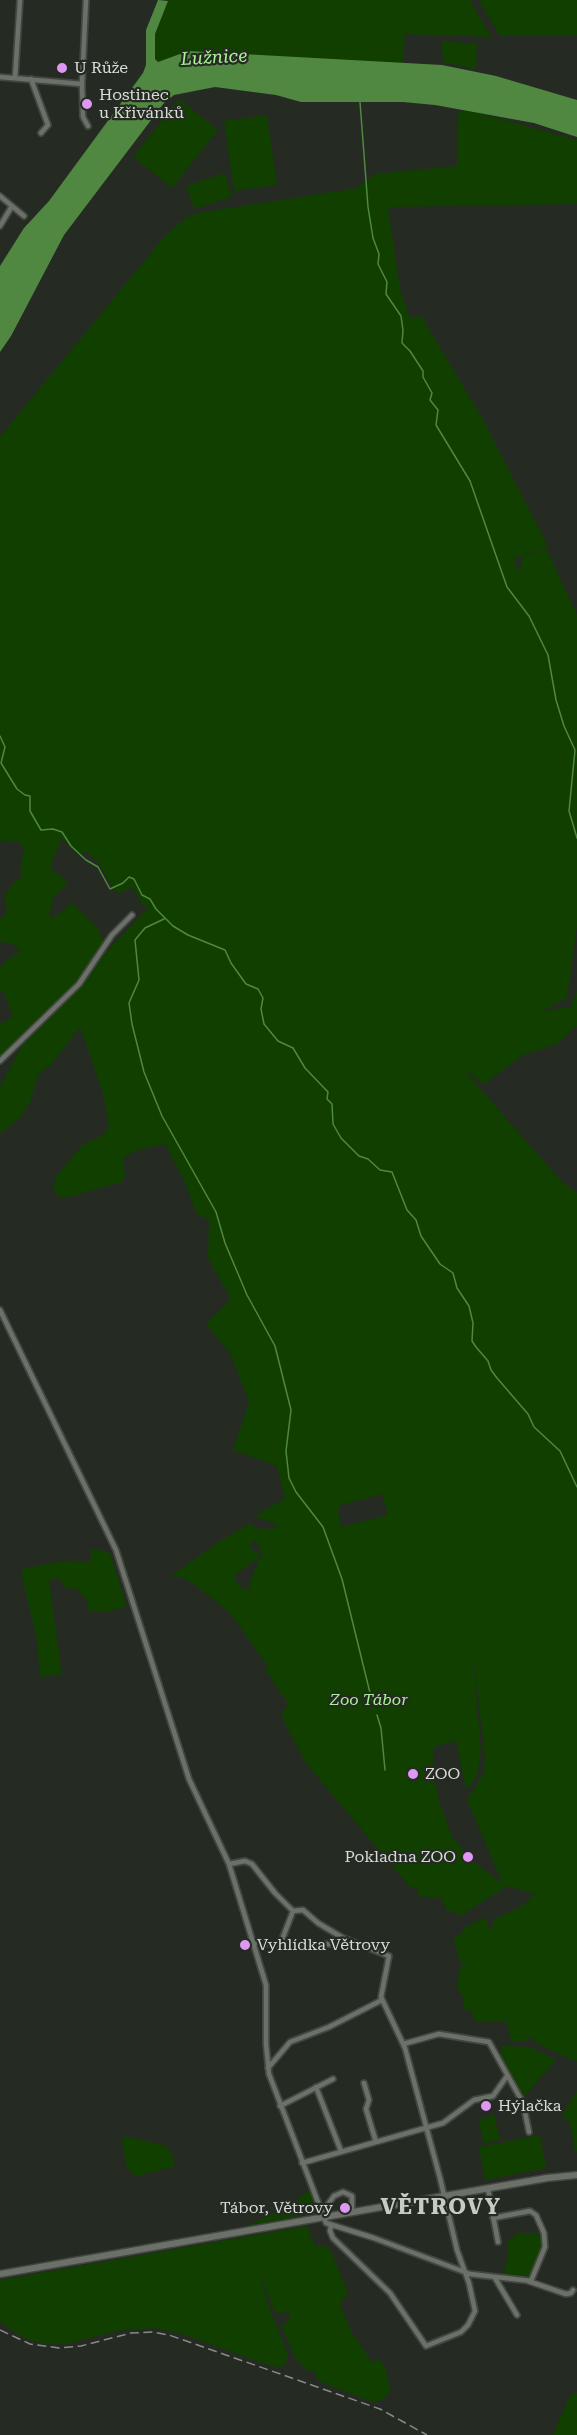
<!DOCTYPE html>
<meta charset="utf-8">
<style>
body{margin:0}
canvas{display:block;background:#252a23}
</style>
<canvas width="577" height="2435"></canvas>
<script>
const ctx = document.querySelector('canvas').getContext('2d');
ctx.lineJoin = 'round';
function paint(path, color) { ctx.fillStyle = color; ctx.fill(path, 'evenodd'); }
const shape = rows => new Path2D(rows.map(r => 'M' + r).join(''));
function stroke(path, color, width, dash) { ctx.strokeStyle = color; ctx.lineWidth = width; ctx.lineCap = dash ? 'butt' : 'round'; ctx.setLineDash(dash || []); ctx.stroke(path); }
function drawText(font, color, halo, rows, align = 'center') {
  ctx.font = font + ' "Roboto Serif",serif'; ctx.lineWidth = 4.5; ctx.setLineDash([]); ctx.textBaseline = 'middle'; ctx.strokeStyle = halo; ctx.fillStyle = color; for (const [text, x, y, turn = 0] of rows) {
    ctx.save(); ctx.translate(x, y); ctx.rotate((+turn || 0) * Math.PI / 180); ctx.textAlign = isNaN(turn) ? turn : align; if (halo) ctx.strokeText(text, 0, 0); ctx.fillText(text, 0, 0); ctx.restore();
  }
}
paint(shape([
 [168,0,470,0,491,37,405,34,403,64,188,51,158,62,155,58,155,34],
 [479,0,577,0,577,36,500,36],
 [442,41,477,44,476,69,443,62],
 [179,99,218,130,172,188,133,157],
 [461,112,474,112,577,140,577,204,388,207,400,289,410,318,421,316,481,416,548,546,513,559,528,589,520,571,522,557,540,550,547,550,577,615,577,926,567,998,542,1011,570,1007,577,991,577,1026,557,1044,523,1055,484,1084,463,1069,560,1180,577,1193,577,2062,540,2045,529,2037,526,2037,527,2042,511,2042,507,2022,475,2022,471,2010,463,2009,464,1999,457,1988,460,1967,470,1963,461,1964,453,1939,463,1932,464,1928,485,1917,490,1931,495,1919,524,1905,534,1894,507,1886,460,1916,454,1911,447,1911,441,1898,418,1896,418,1887,410,1887,305,1762,283,1719,282,1713,289,1705,265,1669,268,1667,236,1621,228,1611,195,1585,184,1578,171,1576,219,1542,250,1523,257,1529,267,1528,269,1530,278,1525,255,1516,285,1498,277,1466,233,1450,249,1402,230,1353,206,1324,231,1299,208,1258,209,1220,197,1214,183,1178,165,1144,141,1149,126,1156,123,1160,125,1175,122,1182,65,1198,58,1196,54,1189,55,1178,81,1146,103,1135,109,1126,103,1093,80,1027,51,1065,38,1075,31,1100,21,1117,0,1134,0,1087,24,1041,63,997,0,1058,0,1024,13,1017,5,994,0,991,0,968,7,960,21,951,13,944,0,942,0,920,5,915,7,906,4,896,16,880,24,876,20,871,24,850,19,842,0,841,0,437,155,248,167,234,186,218,197,213,358,188,374,174,457,166,458,114],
 [62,838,78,855,86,851,98,862,115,891,119,893,132,887,144,907,153,903,80,979,102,949,104,942,97,927,71,902,62,912,52,918,49,916,54,897,68,883,50,867],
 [382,1494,388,1515,341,1527,338,1509,341,1505],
 [255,1539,262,1553,248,1586,252,1591,243,1589,234,1579,236,1574,258,1558,259,1554,249,1547],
 [472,1647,485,1755,484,1773,467,1800,503,1884,471,1860,452,1836,439,1801,433,1773,433,1747,456,1741,466,1790,477,1776,481,1751],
 [267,115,277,185,234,191,224,121],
 [225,173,232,197,194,209,186,186],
 [91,1548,110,1553,127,1606,110,1611,89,1611,87,1601,77,1589,65,1588,59,1578,49,1580,62,1674,40,1677,37,1640,21,1572,22,1569,57,1562,91,1561],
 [502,2046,530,2047,556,2060,524,2097,499,2060],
 [577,2091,577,2151,575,2151,570,2123,562,2116],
 [494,2114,500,2140,484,2143,478,2121],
 [540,2135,546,2168,485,2180,479,2147],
 [125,2136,166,2146,173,2156,175,2166,135,2177,126,2165,122,2141],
 [310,2189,318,2207,313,2214,246,2226,297,2201],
 [307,2226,315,2247,323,2245,331,2251,348,2293,340,2304,351,2331,372,2363,379,2359,385,2367,390,2386,390,2393,379,2401,370,2401,341,2390,319,2381,314,2371,306,2370,295,2357,281,2326,290,2320,290,2314,283,2312,276,2314,259,2273,270,2310,288,2354,285,2365,277,2367,265,2364,179,2333,155,2328,117,2331,66,2344,46,2344,24,2338,0,2322,0,2280],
 [517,2233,544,2233,545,2241,533,2279,502,2279,508,2257,507,2246,509,2240],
 [571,2393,577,2393,577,2435,553,2435]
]), '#113f00');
paint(shape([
 [158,0,168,1,155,34,155,59,158,62,188,51,442,65,496,76,577,100,577,137,534,123,435,105,403,102,301,102,276,95,215,87,174,95,164,103,64,235,11,336,0,352,0,266,24,228,49,201,143,73,146,65,146,30]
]), '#508841');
stroke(shape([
 [360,102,368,207,373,238,379,254,378,264,387,282,386,294,401,316,403,330,402,343,410,351,423,371,423,377,432,393,430,400,438,410,436,425,470,481,507,587,529,616,548,655,556,700,564,726,575,750,569,811,577,838],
 [0,736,5,747,1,763,17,789,25,795,30,796,30,811,41,830,53,829,62,832,71,846,86,860,98,867,110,889,123,883,129,877,134,879,142,895,150,899,156,909,173,926,188,935,225,950,231,963,246,984,258,989,263,998,261,1009,264,1024,278,1041,293,1048,305,1068,328,1092,327,1099,332,1104,333,1124,341,1138,359,1156,368,1159,380,1170,392,1172,407,1210,416,1220,421,1236,440,1264,453,1273,457,1288,469,1306,473,1323,472,1341,476,1347,488,1361,491,1370,497,1378,528,1414,534,1427,560,1451,577,1487],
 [164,919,145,928,135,940,139,980,129,1003,132,1024,144,1072,162,1116,216,1212,225,1243,247,1295,275,1346,291,1410,286,1451,289,1478,296,1492,323,1527,342,1579,372,1701],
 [377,1715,381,1728,385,1770]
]), '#508841', 1.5);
const street = shape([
 [86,0,82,84,83,117,88,126],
 [0,77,82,84],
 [15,78,20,0],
 [31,79,48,125,41,133],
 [0,196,24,216],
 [0,226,12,206],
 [0,1061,79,984,112,935,132,915],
 [0,1310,116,1550,189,1779,229,1864,266,1985,266,2044,269,2074,326,2223,374,2238,470,2274,531,2281,545,2247,544,2233,536,2215,530,2211,493,2218],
 [229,1864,245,1861,252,1864,275,1893,293,1911],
 [293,1911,303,1910,318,1923,343,1938,389,1956,381,1997,405,2048,440,2178,457,2250,469,2283,475,2311,468,2325,461,2332,426,2346,390,2293,333,2238,330,2231,331,2226],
 [253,1942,299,1947,350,1942],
 [280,1945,293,1911],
 [403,2044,439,2034,489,2042,523,2103,529,2132],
 [268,2068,290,2042,329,2027,382,2000],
 [364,2083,369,2100,366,2109,376,2142],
 [316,2087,341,2151],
 [280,2106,333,2079],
 [302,2163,443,2123,474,2100,493,2096,507,2076],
 [488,2189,498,2242],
 [323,2211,334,2196,343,2192,352,2196,352,2212],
 [495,2278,517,2315],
 [528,2281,566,2294,571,2293,573,2290]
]);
const secondary = shape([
 [0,2274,547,2178,577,2175]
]);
stroke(street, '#434641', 8);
stroke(secondary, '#434641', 9);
stroke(street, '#6b7169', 4.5);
stroke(secondary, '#6b7169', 6);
stroke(shape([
 [0,2330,30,2344,59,2348,81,2346,131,2333,152,2332,169,2335,380,2409,427,2435]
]), '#878b86', 1.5, [9, 4.5]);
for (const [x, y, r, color] of [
 [62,68,6,"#df98f1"],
 [87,104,6,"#df98f1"],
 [413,1774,6,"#df98f1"],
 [468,1857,6,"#df98f1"],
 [245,1945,6,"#df98f1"],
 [486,2106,6,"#df98f1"],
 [345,2208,6,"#df98f1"]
]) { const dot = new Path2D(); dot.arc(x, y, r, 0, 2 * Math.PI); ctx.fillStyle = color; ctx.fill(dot); stroke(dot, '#252a23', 2); }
drawText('16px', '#d8dbd7', '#252a23', [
 ["U Růže",74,68],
 ["Hostinec",99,95],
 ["u Křivánků",99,113],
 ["ZOO",425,1774],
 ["Pokladna ZOO",456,1857,"right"],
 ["Vyhlídka Větrovy",257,1945],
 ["Hýlačka",498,2106],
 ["Tábor, Větrovy",333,2208,"right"]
], 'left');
drawText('italic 16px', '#a6f291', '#252a23', [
 ["Zoo Tábor",369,1700]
]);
drawText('italic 18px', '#a9f594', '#252a23', [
 ["Lužnice",214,58,-3]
]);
ctx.letterSpacing = '1.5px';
drawText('bold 22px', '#c5ccc3', '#252a23', [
 ["VĚTROVY",441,2208]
]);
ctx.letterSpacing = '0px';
</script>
